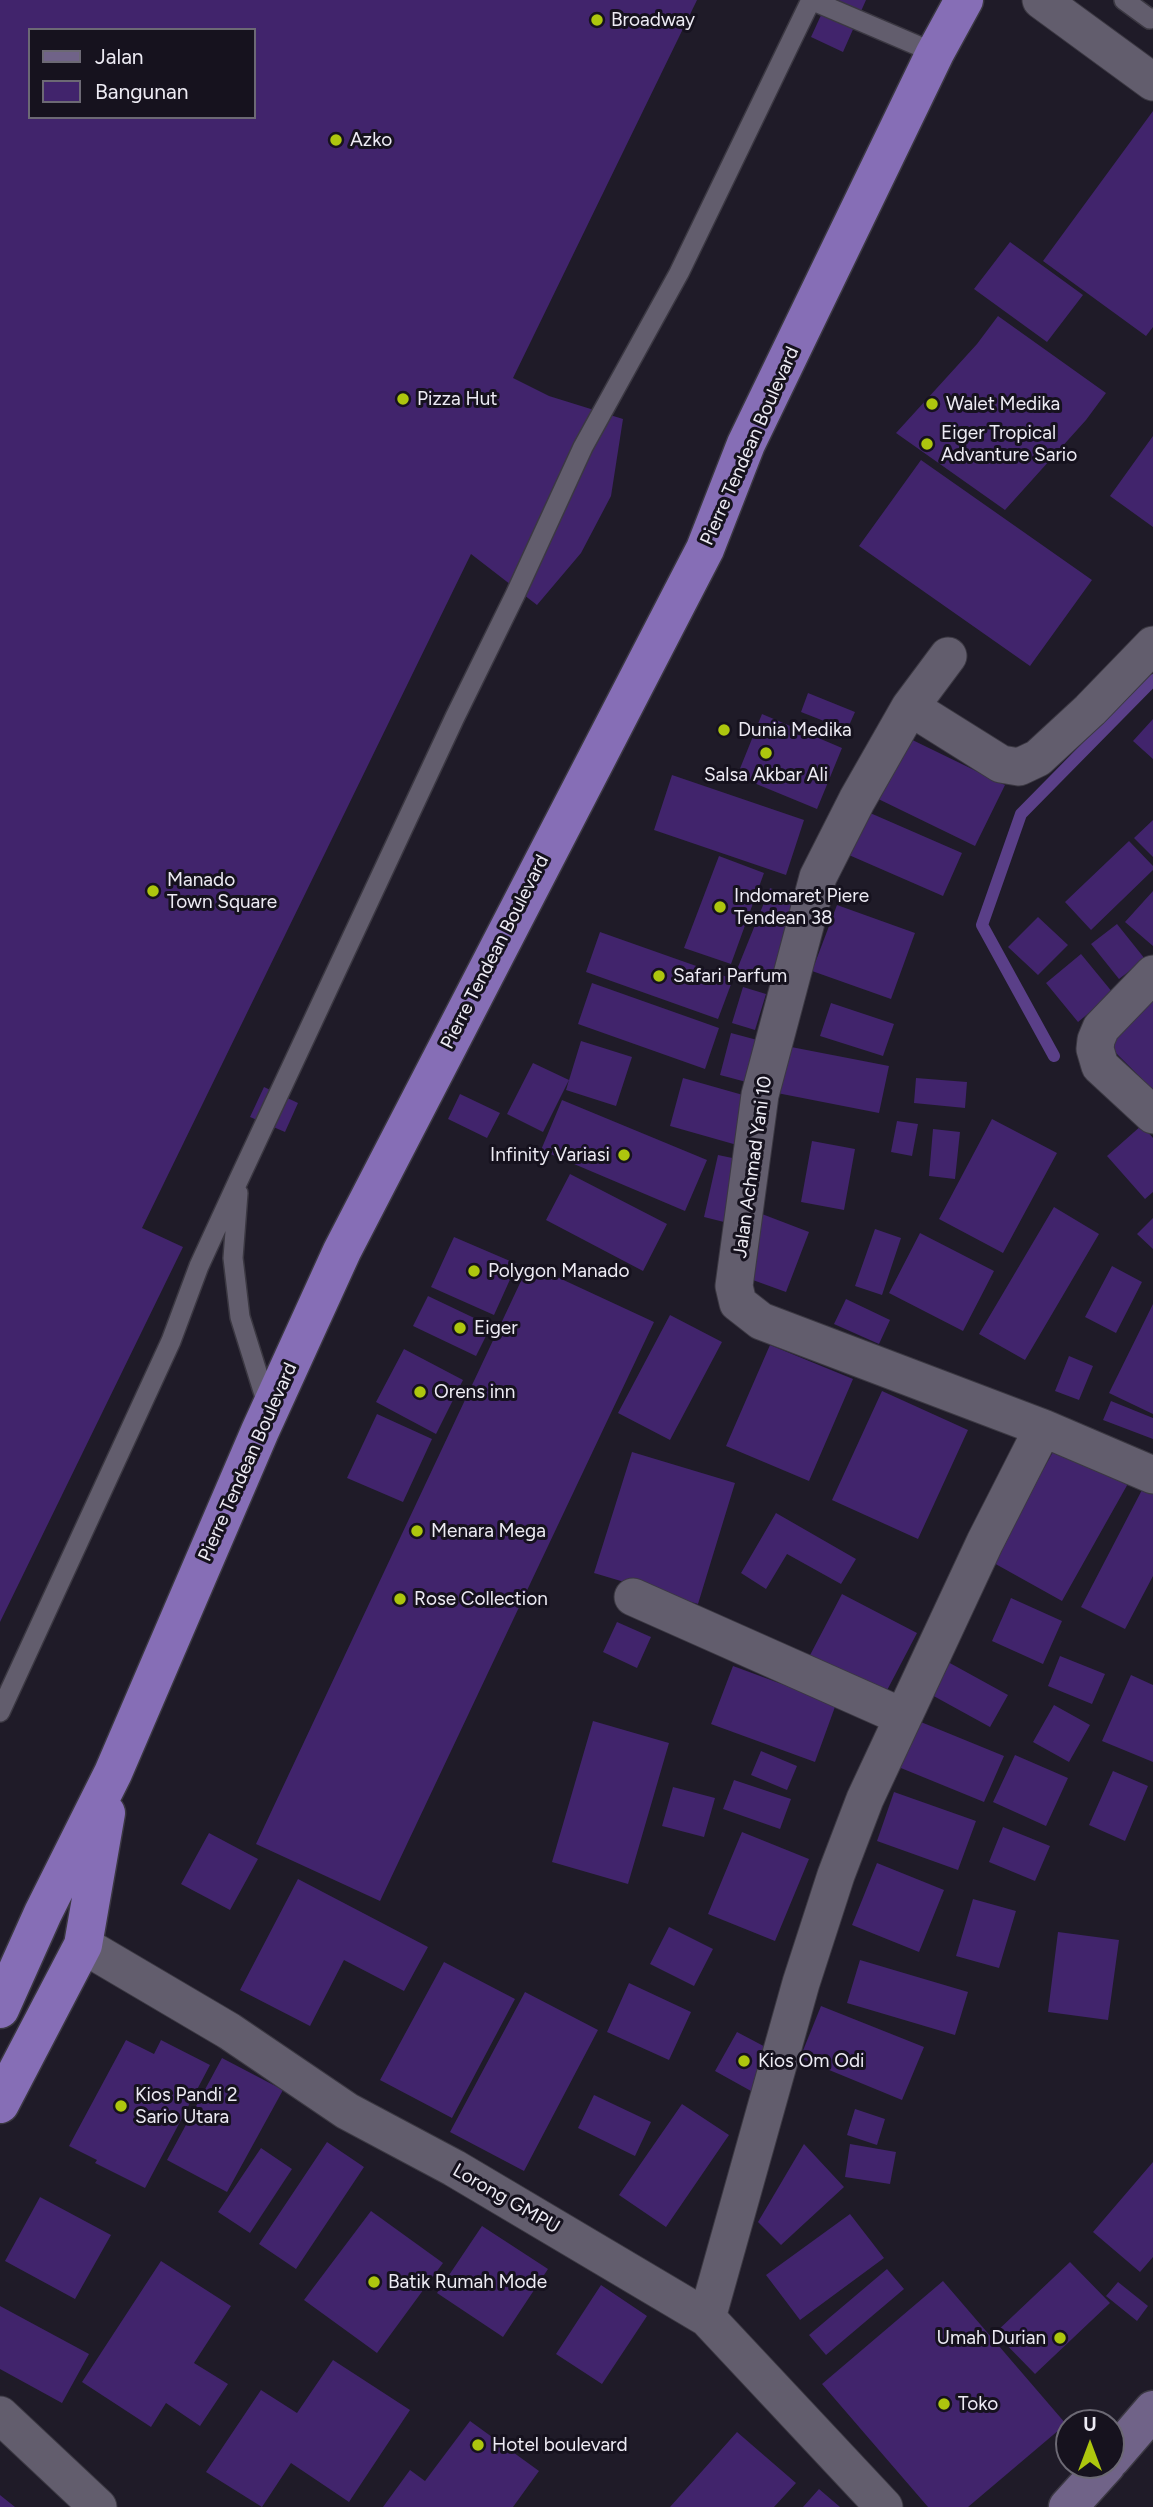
<!DOCTYPE html>
<style>
body{margin:0}
#map{position:relative;width:1153px;height:2507px;overflow:hidden;background:#1f1b28;font-family:Figtree,sans-serif}
canvas{display:block}
.legend{position:absolute;left:28px;top:28px;width:228px;height:91px;box-sizing:border-box;background:#16121e;border:2px solid #6c6974;margin:0;padding:9px 12px;list-style:none;font-size:21px;color:#edebf4}
.legend li{display:flex;align-items:center;gap:14px;height:35px}
.legend b{width:35px;border:2px solid #6c6974}
.north{position:absolute;left:1055px;top:2409px;width:70px;height:70px;box-sizing:border-box;background:#16121e;border:2px solid #6c6974;border-radius:50%;rotate:0deg;font-size:19px;font-weight:700;line-height:28px;text-align:center;color:#edebf4}
.north::after{content:'';display:block;margin:auto;width:24px;height:32px;background:#adc60e;clip-path:polygon(50% 0,100% 100%,50% 72%,0 100%)}
</style>
<div id="map">
<canvas width="1153" height="2507"></canvas>
<ul class="legend">
<li><b style="height:9px;background:#706388"></b>Jalan</li>
<li><b style="height:19px;background:#41246c"></b>Bangunan</li>
</ul>
<div class="north">U</div>
</div>
<script>
const ctx = document.querySelector('canvas').getContext('2d');
ctx.lineJoin = 'round';
const shape = rows => new Path2D(rows.map(r => 'M' + r).join(''));
function stroke(path, color, width, dash) { ctx.strokeStyle = color; ctx.lineWidth = width; ctx.lineCap = dash ? 'butt' : 'round'; ctx.setLineDash(dash || []); ctx.stroke(path); }
function paint(path, color) { ctx.fillStyle = color; ctx.fill(path, 'evenodd'); }
function drawText(font, color, halo, rows, align = 'center') {
  ctx.font = font + ' Figtree,sans-serif'; ctx.lineWidth = 6; ctx.setLineDash([]); ctx.textBaseline = 'middle'; ctx.strokeStyle = halo; ctx.fillStyle = color; for (const [text, x, y, turn = 0] of rows) {
    ctx.save(); ctx.translate(x, y); ctx.rotate((+turn || 0) * Math.PI / 180); ctx.textAlign = isNaN(turn) ? turn : align; if (halo) ctx.strokeText(text, 0, 0); ctx.fillText(text, 0, 0); ctx.restore();
  }
}
stroke(shape([
 [1054,1056,982,925,1021,814,1153,680]
]), '#5a3f88', 12);
paint(shape([
 [0,0,697,0,513,378,549,396,623,419,611,496,581,553,537,605,471,554,142,1228,183,1247,0,1622],
 [30,30,254,30,254,117,30,117],
 [828,0,866,0,843,52,811,37],
 [1153,111,1153,327,1146,336,1043,261],
 [1010,242,1083,295,1047,342,974,289],
 [998,316,1106,393,1086,420,1005,510,896,433,977,344],
 [1153,436,1153,527,1110,496],
 [921,460,1092,580,1030,666,859,546],
 [808,693,855,712,847,730,801,712],
 [762,714,842,748,817,809,737,776],
 [1153,719,1153,759,1133,741],
 [896,732,1005,785,975,846,866,793],
 [672,775,804,820,786,875,654,830],
 [861,809,962,853,943,896,842,852],
 [1153,820,1153,857,1134,838],
 [1129,841,1153,866,1153,870,1091,930,1065,902],
 [719,856,764,873,731,964,684,948],
 [770,888,804,901,769,985,736,972],
 [1153,891,1153,946,1125,922],
 [837,905,915,933,891,999,812,971],
 [1038,917,1068,945,1038,975,1008,947],
 [1117,924,1145,959,1119,979,1091,944],
 [600,932,733,979,718,1019,586,972],
 [1081,954,1113,993,1078,1022,1046,983],
 [592,983,719,1028,705,1069,578,1024],
 [743,987,766,994,755,1030,732,1023],
 [1153,988,1153,1090,1102,1039],
 [831,1003,894,1024,883,1056,820,1036],
 [731,1033,761,1041,750,1083,720,1075],
 [581,1041,632,1057,616,1106,566,1090],
 [786,1046,889,1066,879,1113,777,1093],
 [533,1063,569,1080,543,1132,507,1114],
 [683,1078,750,1097,737,1145,670,1126],
 [916,1078,967,1082,965,1108,914,1103],
 [264,1087,298,1103,285,1132,250,1117],
 [460,1094,500,1113,487,1138,448,1119],
 [562,1100,707,1160,685,1211,541,1150],
 [992,1119,1057,1153,1003,1253,939,1219],
 [897,1121,918,1124,912,1156,891,1152],
 [1142,1125,1153,1138,1153,1192,1145,1199,1107,1156],
 [933,1129,960,1132,955,1179,929,1176],
 [812,1141,855,1149,844,1210,801,1202],
 [718,1155,742,1160,728,1223,704,1217],
 [570,1174,667,1224,643,1271,546,1220],
 [1054,1207,1099,1234,1025,1360,979,1334],
 [762,1214,809,1232,786,1292,739,1275],
 [1153,1218,1153,1249,1137,1234],
 [875,1229,901,1238,882,1295,855,1286],
 [920,1233,994,1271,963,1331,889,1293],
 [454,1237,517,1264,494,1315,431,1287],
 [529,1264,654,1322,380,1901,256,1844],
 [1112,1266,1142,1282,1116,1333,1085,1317],
 [428,1296,491,1326,476,1356,413,1326],
 [846,1299,890,1320,879,1344,834,1324],
 [1153,1304,1153,1414,1109,1393],
 [670,1315,722,1342,670,1440,618,1413],
 [770,1345,853,1379,809,1481,726,1446],
 [404,1349,463,1380,436,1434,376,1402],
 [1069,1356,1093,1366,1079,1400,1055,1391],
 [882,1391,968,1430,918,1539,832,1500],
 [1111,1401,1153,1418,1153,1439,1103,1420],
 [377,1414,432,1439,403,1502,347,1478],
 [1059,1441,1130,1480,1062,1601,992,1562],
 [632,1452,735,1483,698,1604,594,1573],
 [1143,1488,1153,1493,1153,1576,1125,1629,1081,1607],
 [776,1513,856,1559,841,1584,787,1554,766,1589,741,1573],
 [842,1594,917,1633,883,1698,808,1659],
 [1011,1598,1062,1621,1043,1664,992,1641],
 [617,1622,651,1637,637,1668,603,1652],
 [1060,1656,1105,1674,1092,1704,1048,1686],
 [948,1662,1008,1695,990,1727,930,1694],
 [733,1666,836,1704,815,1762,711,1724],
 [1131,1675,1153,1685,1153,1762,1102,1741],
 [1054,1705,1090,1725,1069,1762,1033,1742],
 [916,1720,1004,1756,984,1802,896,1766],
 [593,1721,669,1743,628,1884,552,1862],
 [761,1751,797,1766,787,1790,751,1775],
 [1015,1755,1068,1778,1046,1826,993,1802],
 [1113,1771,1148,1786,1125,1841,1089,1825],
 [734,1780,791,1799,780,1829,723,1809],
 [673,1787,715,1798,704,1837,662,1826],
 [894,1792,976,1821,958,1870,877,1841],
 [1003,1827,1050,1846,1035,1881,989,1862],
 [742,1832,809,1859,775,1941,708,1914],
 [209,1833,258,1859,230,1910,181,1884],
 [877,1863,944,1890,919,1952,852,1925],
 [298,1879,428,1947,404,1991,344,1960,310,2026,240,1990],
 [973,1899,1016,1911,999,1968,956,1956],
 [669,1927,713,1949,694,1986,650,1964],
 [1058,1932,1119,1940,1108,2020,1048,2012],
 [860,1960,968,1992,955,2035,847,2003],
 [444,1962,515,1999,452,2118,380,2080],
 [629,1983,691,2012,669,2060,607,2032],
 [525,1992,598,2030,524,2171,450,2132],
 [821,2006,924,2047,902,2100,800,2058],
 [737,2032,773,2051,751,2091,715,2071],
 [126,2040,154,2054,161,2040,210,2065,145,2188,95,2163,97,2160,69,2146],
 [222,2058,283,2090,227,2192,167,2160],
 [594,2095,651,2122,635,2156,578,2128],
 [682,2104,729,2135,666,2227,619,2195],
 [855,2109,885,2119,877,2145,847,2135],
 [327,2142,364,2167,296,2269,259,2244],
 [804,2144,844,2187,781,2245,758,2222],
 [850,2144,896,2152,890,2184,845,2177],
 [261,2148,292,2169,250,2233,218,2212],
 [1153,2162,1153,2257,1140,2272,1093,2232],
 [40,2197,111,2235,75,2299,5,2261],
 [371,2211,443,2263,377,2353,304,2300],
 [850,2214,884,2258,800,2320,766,2275],
 [482,2226,548,2269,503,2337,437,2293],
 [161,2261,231,2306,194,2363,228,2384,200,2426,166,2403,151,2427,82,2382],
 [1070,2262,1110,2303,1035,2374,995,2333],
 [887,2269,904,2289,826,2355,809,2335],
 [943,2281,1066,2424,968,2507,928,2507,822,2384],
 [1118,2282,1148,2306,1137,2321,1106,2296],
 [601,2285,647,2316,602,2384,556,2354],
 [0,2306,89,2354,62,2403,0,2369],
 [333,2360,410,2410,349,2502,291,2463,262,2507,206,2472,261,2390,297,2413],
 [470,2421,539,2471,513,2507,383,2507,410,2470,425,2481],
 [737,2432,796,2483,774,2507,670,2507],
 [819,2489,840,2507,803,2507],
 [0,2495,15,2507,0,2507]
]), '#41246c');
const service = shape([
 [811,0,935,53],
 [1124,0,1150,19,1153,18],
 [238,1193,233,1258,240,1317,268,1407],
 [0,1712,171,1341,199,1266,239,1179,455,717,515,595,583,447,679,273,811,0]
]);
const minor = shape([
 [1041,0,1153,82],
 [948,656,910,707,857,800,818,877,760,1095,734,1286,738,1303,761,1321,1043,1428,1153,1475],
 [910,707,1001,764,1019,767,1038,758,1090,710,1153,645],
 [1153,974,1101,1028,1096,1040,1095,1049,1100,1066,1153,1115],
 [633,1597,903,1717],
 [83,1945,229,2031,347,2111,454,2168,707,2318,884,2507],
 [707,2318,801,1983,836,1875,865,1799,985,1542,1043,1428],
 [0,2415,98,2507]
]);
const secondary = shape([
 [1111,2459,1153,2410],
 [1068,2507,1106,2465]
]);
const trunk = shape([
 [0,2009,43,1913,113,1773,260,1431,342,1251,705,549,746,444,935,53,964,0],
 [0,2104,83,1945,106,1813]
]);
stroke(service, '#3b3842', 22);
stroke(minor, '#3b3842', 39);
stroke(secondary, '#3b3842', 41);
stroke(trunk, '#3b3842', 41);
stroke(service, '#625d6d', 19);
stroke(minor, '#625d6d', 37);
stroke(secondary, '#706388', 38);
stroke(trunk, '#866eb6', 38);
for (const [x, y, r, color] of [
 [597,20,7,"#adc60e"],
 [336,140,7,"#adc60e"],
 [403,399,7,"#adc60e"],
 [932,404,7,"#adc60e"],
 [927,444,7,"#adc60e"],
 [724,730,7,"#adc60e"],
 [766,753,7,"#adc60e"],
 [153,891,7,"#adc60e"],
 [720,907,7,"#adc60e"],
 [659,976,7,"#adc60e"],
 [624,1155,7,"#adc60e"],
 [474,1271,7,"#adc60e"],
 [460,1328,7,"#adc60e"],
 [420,1392,7,"#adc60e"],
 [417,1531,7,"#adc60e"],
 [400,1599,7,"#adc60e"],
 [744,2061,7,"#adc60e"],
 [121,2106,7,"#adc60e"],
 [374,2282,7,"#adc60e"],
 [1060,2338,7,"#adc60e"],
 [944,2404,7,"#adc60e"],
 [478,2445,7,"#adc60e"]
]) { const dot = new Path2D(); dot.arc(x, y, r, 0, 2 * Math.PI); ctx.fillStyle = color; ctx.fill(dot); stroke(dot, '#16121e', 2.5); }
drawText('19px', '#edebf4', '#16121e', [
 ["Broadway",611,20],
 ["Azko",350,140],
 ["Pizza Hut",417,399],
 ["Walet Medika",946,404],
 ["Eiger Tropical",941,433],
 ["Advanture Sario",941,455],
 ["Dunia Medika",738,730],
 ["Salsa Akbar Ali",766,775,"center"],
 ["Manado",167,880],
 ["Town Square",167,902],
 ["Indomaret Piere",734,896],
 ["Tendean 38",734,918],
 ["Safari Parfum",673,976],
 ["Infinity Variasi",610,1155,"right"],
 ["Polygon Manado",488,1271],
 ["Eiger",474,1328],
 ["Orens inn",434,1392],
 ["Menara Mega",431,1531],
 ["Rose Collection",414,1599],
 ["Kios Om Odi",758,2061],
 ["Kios Pandi 2",135,2095],
 ["Sario Utara",135,2117],
 ["Batik Rumah Mode",388,2282],
 ["Umah Durian",1046,2338,"right"],
 ["Toko",958,2404],
 ["Hotel boulevard",492,2445]
], 'left');
drawText('19px', '#edebf4', '#16121e', [
 ["Pierre Tendean Boulevard",750,446,-66],
 ["Pierre Tendean Boulevard",495,952,-63],
 ["Jalan Achmad Yani 10",753,1167,-82],
 ["Pierre Tendean Boulevard",248,1462,-66],
 ["Lorong GMPU",506,2199,30]
]);
</script>
